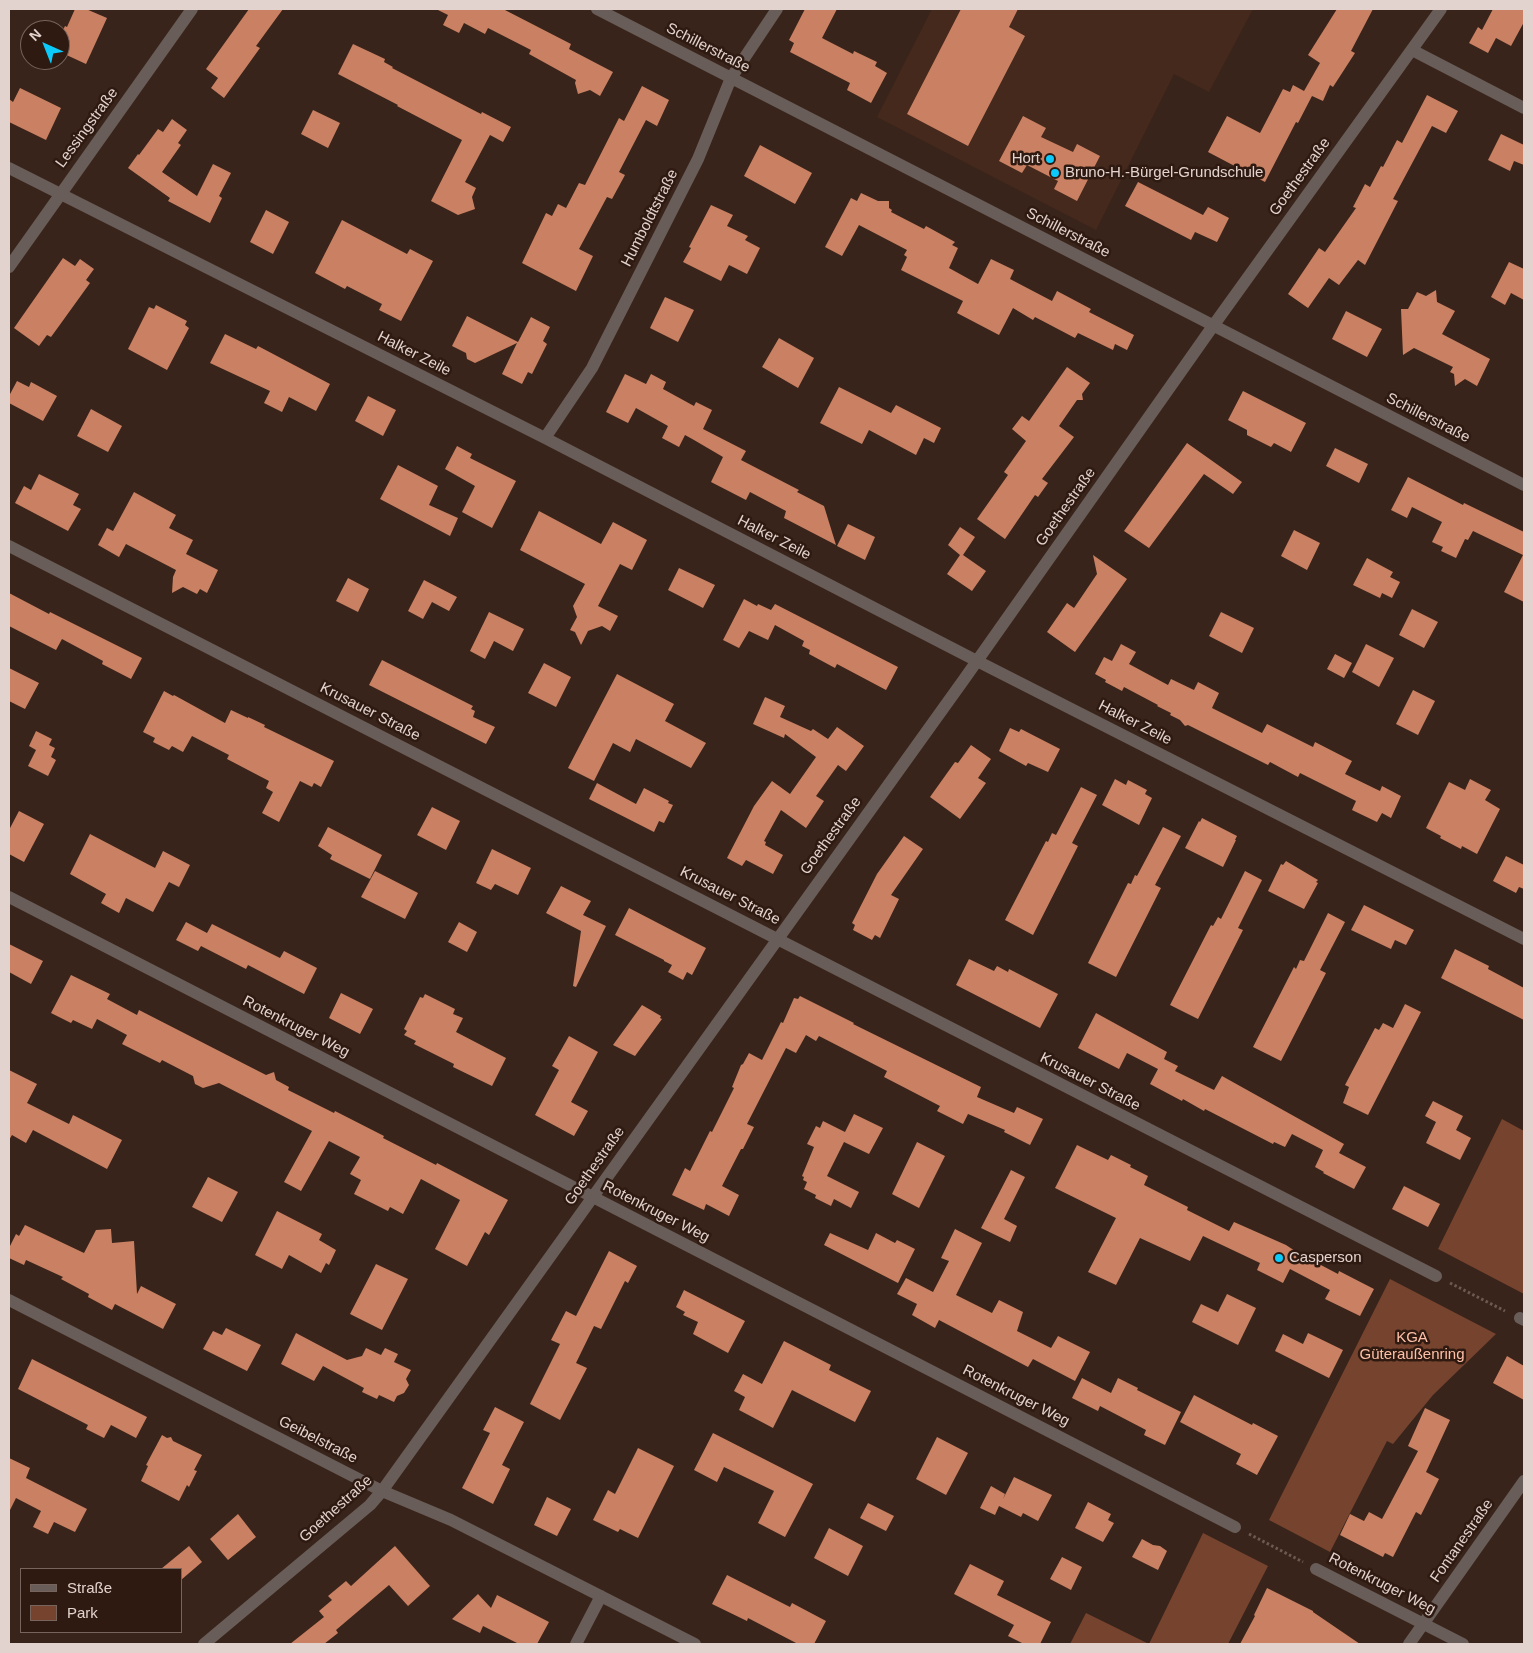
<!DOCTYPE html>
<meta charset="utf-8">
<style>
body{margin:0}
#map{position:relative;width:1533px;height:1653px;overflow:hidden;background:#39241b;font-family:Helvetica,sans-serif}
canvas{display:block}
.frame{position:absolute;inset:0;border:10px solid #e2d3ce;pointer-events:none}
.legend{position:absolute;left:20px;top:1568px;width:162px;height:65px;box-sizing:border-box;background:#2f1a11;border:1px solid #77645d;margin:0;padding:6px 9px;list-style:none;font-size:15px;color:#e2d3ce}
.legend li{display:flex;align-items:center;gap:10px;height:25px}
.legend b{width:25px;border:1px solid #77645d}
.north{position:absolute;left:20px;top:20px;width:50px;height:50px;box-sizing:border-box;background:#2f1a11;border:1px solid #77645d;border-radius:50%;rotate:316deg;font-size:14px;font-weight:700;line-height:20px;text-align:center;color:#e2d3ce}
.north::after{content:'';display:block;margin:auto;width:18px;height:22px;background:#0ccafa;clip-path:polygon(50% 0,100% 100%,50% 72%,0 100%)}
</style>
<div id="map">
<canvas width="1533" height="1653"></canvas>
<div class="frame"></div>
<ul class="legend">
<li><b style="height:6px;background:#685d58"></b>Straße</li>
<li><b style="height:14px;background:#75432e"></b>Park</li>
</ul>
<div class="north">N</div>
</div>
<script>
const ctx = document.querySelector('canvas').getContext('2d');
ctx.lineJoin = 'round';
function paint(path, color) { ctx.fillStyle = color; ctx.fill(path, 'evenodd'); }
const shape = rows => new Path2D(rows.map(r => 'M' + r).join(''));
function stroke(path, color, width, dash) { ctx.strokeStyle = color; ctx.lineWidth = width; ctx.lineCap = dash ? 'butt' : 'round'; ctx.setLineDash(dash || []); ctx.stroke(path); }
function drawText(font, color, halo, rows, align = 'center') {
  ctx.font = font + ' Helvetica,sans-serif'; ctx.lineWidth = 5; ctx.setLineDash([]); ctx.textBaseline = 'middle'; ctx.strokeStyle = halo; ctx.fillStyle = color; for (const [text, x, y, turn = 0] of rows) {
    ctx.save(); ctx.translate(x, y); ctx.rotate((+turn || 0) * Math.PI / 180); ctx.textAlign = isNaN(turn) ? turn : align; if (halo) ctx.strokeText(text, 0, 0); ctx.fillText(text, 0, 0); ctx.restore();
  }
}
paint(shape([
 [932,9,1253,9,1209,92,1174,74,1096,230,877,117]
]), '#45291d');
paint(shape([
 [1502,1119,1524,1131,1524,1294,1438,1249],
 [1390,1279,1496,1334,1433,1395,1393,1444,1387,1441,1330,1552,1269,1520],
 [1203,1533,1268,1566,1228,1644,1070,1644,1086,1613,1149,1644]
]), '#75432e');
paint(shape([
 [75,9,86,9,107,18,86,64,60,52,60,36,65,26,67,27],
 [249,9,283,9,256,46,260,48,224,98,211,88,218,78,206,69],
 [436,9,503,9,571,44,569,49,613,72,600,96,590,90,578,94,575,83,576,80,529,54,531,50,488,28,485,34,464,23,459,33,443,25,448,15],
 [805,9,837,9,822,38,853,54,854,51,877,62,875,66,887,73,871,103,847,90,850,83,790,52,794,43,789,40],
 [961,9,1018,9,1009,27,1025,36,968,146,907,114],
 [1337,9,1373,9,1351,51,1355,53,1333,87,1330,85,1323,101,1312,96,1298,123,1296,122,1265,182,1208,152,1227,116,1260,133,1283,89,1290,92,1293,85,1304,91,1320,63,1308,55],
 [1493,9,1524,9,1524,22,1511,46,1496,38,1488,53,1469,43,1478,27,1482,30],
 [353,44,385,59,384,62,393,67,392,68,481,114,482,112,511,127,503,142,490,135,465,182,476,188,472,197,475,209,458,215,431,201,462,140,397,106,398,105,338,74],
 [642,86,669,100,657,126,646,120,619,172,625,175,612,199,607,197,579,249,593,256,576,291,522,263,546,213,552,216,558,204,566,208,579,183,585,185,619,118,624,121],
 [20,88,61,108,46,140,9,122,9,99,13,102],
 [1427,95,1458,111,1446,133,1432,126,1393,199,1398,201,1365,265,1358,260,1339,285,1329,278,1308,308,1288,294,1319,248,1325,252,1356,208,1353,207,1365,184,1370,187,1381,166,1383,167,1397,140,1402,143],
 [313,110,340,123,328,148,301,134],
 [1023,116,1046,128,1041,137,1073,152,1077,144,1100,156,1077,201,1054,189,1058,181,1027,165,1022,173,999,161],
 [172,119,187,130,178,143,181,145,162,172,197,196,213,164,231,173,219,196,222,198,210,223,168,201,170,198,128,168,138,154,139,155,158,129,163,132],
 [1501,134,1524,145,1524,165,1514,161,1510,171,1488,160],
 [760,145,812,173,795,204,744,176],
 [1138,182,1203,215,1208,207,1229,218,1217,242,1195,232,1191,240,1125,206],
 [861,193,878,201,889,201,889,208,892,210,891,212,924,229,926,226,955,242,952,245,958,248,949,268,978,284,991,259,1014,270,1010,279,1052,301,1057,291,1091,309,1089,312,1134,335,1127,350,1115,344,1113,350,1078,333,1075,338,1035,317,1033,320,1013,308,999,335,957,313,963,301,901,270,907,257,904,255,907,250,859,225,842,256,825,247,851,198,857,201],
 [711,205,733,215,727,226,748,236,745,240,760,248,747,274,729,265,721,281,683,262,691,248,689,247],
 [266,210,289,222,273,254,250,242],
 [342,220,407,254,410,249,433,261,401,321,379,310,382,304,347,286,345,289,315,273],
 [63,258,75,266,80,259,94,269,86,280,90,283,59,326,51,337,47,335,39,346,14,328],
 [1509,262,1524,269,1524,300,1511,293,1505,305,1491,297],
 [1436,290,1437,302,1455,311,1442,334,1490,359,1477,386,1465,379,1455,386,1454,374,1450,372,1453,367,1414,348,1403,355,1401,309,1408,309,1417,292,1426,296],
 [665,297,694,310,678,342,650,328],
 [156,305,187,321,185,325,189,328,167,370,128,349,149,307,154,309],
 [1346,311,1382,329,1367,357,1332,339],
 [467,316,518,342,531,317,550,327,543,341,547,344,532,374,528,372,522,384,502,374,517,343,475,363,467,359,466,353,452,346],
 [225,334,256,349,258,346,330,384,316,411,289,397,282,412,264,403,270,391,210,363],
 [779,338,814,358,798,388,762,367],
 [1067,367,1090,383,1082,394,1083,400,1077,400,1059,426,1074,437,1042,479,1048,483,1038,497,1035,495,1005,539,977,519,1008,475,1004,472,1026,441,1012,429,1022,416,1029,421],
 [625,374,646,384,651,374,666,382,663,389,694,406,696,402,712,410,703,429,746,451,741,460,799,490,797,492,824,506,836,545,784,518,786,511,750,492,746,500,711,482,723,457,694,440,685,435,679,447,662,438,668,426,636,408,628,423,606,412],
 [17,381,29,387,31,382,57,396,43,421,9,403,9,396],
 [839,387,891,413,896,405,941,428,934,443,924,438,916,455,869,430,862,444,820,423],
 [1243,391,1306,423,1291,452,1274,443,1271,447,1247,435,1247,430,1228,420],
 [368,396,396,410,383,436,355,421],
 [91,409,122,426,108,452,77,436],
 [1187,443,1242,482,1233,494,1204,474,1149,548,1124,531],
 [457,446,472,454,470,458,516,481,492,528,462,512,475,486,445,469],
 [1335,448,1368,464,1359,483,1326,466],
 [398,465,438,486,429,505,458,518,450,536,380,499],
 [39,474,79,494,73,505,81,509,68,531,15,503,24,486,31,490],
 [1408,477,1463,505,1464,503,1524,532,1524,602,1504,592,1523,555,1473,531,1468,540,1465,539,1456,558,1441,551,1443,547,1432,542,1442,522,1412,507,1407,518,1391,510],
 [134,492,176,515,169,528,193,540,186,554,218,570,207,593,200,589,197,594,183,587,172,593,173,577,176,570,126,544,119,557,98,545,107,528,113,531],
 [539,511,601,544,613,522,647,540,632,570,620,564,598,606,618,616,610,631,602,626,588,631,581,645,575,632,570,630,577,617,573,606,585,584,520,550],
 [848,524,875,537,865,560,837,546],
 [960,527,975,537,963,555,986,571,972,591,947,574,960,555,948,545],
 [1294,530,1320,543,1307,570,1281,556],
 [1093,555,1127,579,1075,652,1047,632,1067,603,1074,608,1097,574],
 [1367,558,1393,572,1390,577,1400,582,1392,598,1382,593,1380,598,1353,585],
 [679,568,715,585,703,608,668,590],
 [348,578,369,589,358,612,336,601],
 [424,580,457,597,449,611,432,602,423,619,408,611],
 [9,593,49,614,50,612,142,658,131,679,102,664,103,661,62,639,56,650,9,626],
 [744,599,757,606,758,604,771,610,775,604,898,667,886,690,837,664,835,668,809,654,810,650,802,646,804,641,775,625,768,640,749,631,739,648,723,640],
 [1412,609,1438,622,1424,648,1399,635],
 [489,612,524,629,513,651,494,641,485,659,470,651],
 [1221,612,1254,628,1242,653,1209,636],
 [1121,644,1136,652,1129,664,1168,685,1171,679,1194,690,1198,682,1219,693,1212,708,1262,733,1267,724,1313,747,1315,742,1352,761,1345,774,1380,791,1382,786,1401,796,1391,818,1382,813,1377,822,1352,810,1356,801,1300,773,1298,777,1270,762,1268,765,1188,725,1185,726,1180,720,1170,715,1171,713,1157,706,1158,705,1124,687,1122,691,1105,682,1106,680,1095,674,1104,657,1112,661],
 [1366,644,1394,658,1379,687,1352,672],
 [1335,654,1352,663,1344,678,1327,669],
 [382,660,473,706,471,709,475,711,473,717,495,727,486,744,369,685],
 [544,663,571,677,556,707,528,693],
 [9,668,39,683,25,709,9,701],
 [617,674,674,704,665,721,706,743,691,768,636,739,630,752,613,743,594,781,568,768],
 [1413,690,1435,701,1418,735,1396,724],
 [164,691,173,696,174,695,225,723,231,710,248,718,248,717,265,725,264,727,334,761,321,787,314,783,312,787,300,781,279,822,262,813,273,792,266,788,269,781,227,759,229,755,192,736,183,752,172,746,169,750,153,742,155,738,143,732],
 [765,697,785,706,780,717,811,731,813,729,828,739,837,727,864,746,846,771,838,765,816,796,824,801,806,828,781,810,764,841,766,842,765,845,783,855,773,874,746,860,742,866,727,858,754,806,772,781,790,794,816,757,785,734,784,738,753,724],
 [1010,728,1019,732,1021,729,1060,749,1048,772,1028,763,1026,766,999,751],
 [36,731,52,739,49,745,55,748,51,757,56,760,48,776,28,766,36,750,29,746],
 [971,745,991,759,978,778,986,783,960,819,930,797,955,762,958,763],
 [1115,779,1126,785,1128,780,1147,790,1145,794,1152,798,1139,825,1102,805],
 [1470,779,1491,790,1485,800,1500,809,1477,854,1462,846,1461,849,1440,838,1441,836,1426,828,1449,782,1465,790],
 [597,783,636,804,644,788,669,801,668,803,673,805,664,823,659,821,654,832,589,799],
 [1081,787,1097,795,1072,843,1078,846,1033,935,1005,920,1046,841,1048,842,1052,833,1056,835],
 [432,807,460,821,446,850,417,835],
 [19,811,44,824,24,862,9,854,9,830],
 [1202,818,1237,836,1235,840,1236,840,1223,867,1185,848,1199,821,1200,822],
 [328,827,382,855,370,879,330,859,332,855,318,846],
 [1163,827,1181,836,1155,885,1161,888,1116,977,1088,963,1128,883,1131,884,1135,875,1137,876],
 [90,834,155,868,163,851,190,865,179,887,169,882,153,912,126,898,119,913,101,903,106,894,70,874],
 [904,836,923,849,891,895,899,899,880,938,875,935,872,940,853,930,855,925,852,923,877,874],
 [492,849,531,868,518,895,495,884,491,890,476,883],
 [1506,856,1524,865,1524,889,1519,887,1516,893,1493,881],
 [1286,861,1318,880,1316,882,1318,883,1304,909,1268,891,1281,864,1283,865],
 [375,871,418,893,405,919,361,897],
 [1245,871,1262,880,1238,928,1243,930,1198,1019,1170,1005,1211,925,1213,926,1218,917,1221,919],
 [561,886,591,901,583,915,606,926,576,987,573,986,581,931,546,913],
 [1364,905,1414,930,1406,945,1395,940,1391,949,1351,930],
 [629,908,706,948,692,975,687,972,683,980,668,972,672,965,664,961,664,960,615,935],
 [1328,913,1345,922,1320,970,1326,973,1281,1061,1253,1047,1294,967,1296,969,1300,960,1304,961],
 [186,922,207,933,212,924,280,958,284,951,317,968,304,994,248,965,246,969,201,946,198,951,176,940],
 [459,922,477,932,467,952,448,942],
 [9,944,43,961,31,984,9,972],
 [1455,949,1489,966,1488,969,1524,988,1524,1020,1441,978],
 [969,959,994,971,997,966,1008,972,1009,969,1058,994,1040,1028,956,985],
 [71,975,110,994,107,999,137,1015,139,1010,266,1075,274,1072,276,1080,289,1087,288,1090,334,1113,335,1111,384,1136,383,1138,436,1165,437,1163,508,1200,489,1235,485,1232,467,1266,435,1249,460,1200,421,1179,403,1214,390,1207,388,1211,354,1194,361,1180,350,1174,360,1157,329,1141,301,1191,284,1182,312,1131,219,1083,203,1088,195,1084,193,1076,162,1060,160,1063,122,1044,127,1035,97,1019,92,1029,73,1020,71,1023,51,1013],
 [341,993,373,1009,360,1034,329,1018],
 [425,994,455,1009,453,1014,463,1018,456,1032,506,1058,492,1086,453,1067,454,1064,414,1044,416,1041,404,1035,407,1031,404,1029,420,997,423,998],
 [800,996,854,1023,853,1024,981,1087,977,1097,1014,1113,1017,1107,1043,1119,1030,1145,1004,1132,1005,1130,968,1114,963,1124,937,1111,940,1106,884,1077,887,1071,819,1036,816,1041,806,1035,796,1053,786,1048,747,1124,754,1127,743,1149,741,1149,722,1186,739,1195,729,1216,706,1204,704,1210,672,1195,685,1168,690,1171,710,1131,712,1132,734,1088,732,1087,741,1065,743,1064,749,1053,762,1060,781,1022,783,1023,794,998,798,999],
 [1405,1004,1421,1012,1368,1115,1343,1103,1349,1087,1345,1085,1375,1028,1379,1030,1383,1023,1393,1028],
 [642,1005,661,1016,660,1018,662,1019,635,1056,613,1045],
 [1096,1013,1167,1052,1164,1059,1178,1066,1175,1071,1214,1090,1222,1076,1344,1144,1339,1153,1366,1167,1354,1189,1323,1173,1324,1172,1315,1167,1323,1150,1292,1134,1285,1147,1274,1142,1273,1144,1205,1109,1204,1111,1183,1099,1182,1101,1150,1084,1158,1069,1127,1053,1119,1069,1078,1048],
 [569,1036,598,1052,571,1102,588,1111,574,1136,535,1115,559,1070,552,1066],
 [9,1070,37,1084,27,1103,69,1124,73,1115,122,1140,107,1169,33,1130,26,1143,12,1135,9,1140],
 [1433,1101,1463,1116,1456,1130,1471,1138,1460,1160,1426,1143,1436,1122,1425,1116],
 [854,1114,883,1128,869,1154,844,1142,827,1176,859,1192,851,1208,834,1199,831,1206,815,1198,816,1195,804,1189,807,1182,803,1180,804,1177,802,1176,814,1147,807,1144,816,1126,820,1128,823,1121,845,1132],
 [917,1142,945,1156,919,1208,892,1194],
 [1077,1145,1108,1160,1111,1155,1131,1165,1130,1167,1148,1176,1144,1185,1188,1207,1187,1210,1229,1231,1234,1222,1286,1245,1298,1253,1338,1274,1339,1271,1374,1289,1360,1316,1325,1299,1330,1290,1290,1269,1283,1283,1257,1270,1260,1263,1203,1236,1190,1261,1140,1238,1116,1285,1088,1272,1116,1218,1055,1188],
 [1011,1170,1025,1177,1004,1219,1017,1226,1010,1242,981,1228],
 [208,1177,238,1192,222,1222,192,1207],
 [1404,1186,1440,1204,1428,1227,1392,1209],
 [277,1211,322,1234,319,1240,336,1250,329,1265,326,1263,321,1273,289,1255,282,1269,255,1255],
 [25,1225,84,1253,96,1230,111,1229,112,1243,134,1241,137,1294,141,1286,176,1304,163,1329,115,1304,112,1310,88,1297,89,1294,61,1279,63,1277,26,1260,24,1265,9,1258,9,1248,16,1234,19,1236],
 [955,1229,982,1243,956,1295,992,1313,999,1300,1023,1312,1017,1331,1051,1348,1058,1336,1090,1352,1075,1381,1033,1359,1028,1367,939,1320,935,1328,912,1315,917,1304,897,1294,906,1278,933,1292,949,1261,941,1258],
 [830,1233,868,1250,876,1233,895,1243,897,1240,915,1249,898,1283,824,1245],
 [609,1251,637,1266,628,1283,625,1281,601,1329,594,1326,576,1363,587,1368,560,1420,530,1404,560,1344,551,1340,566,1311,576,1316],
 [376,1264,408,1279,382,1330,350,1314],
 [684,1290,745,1321,728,1353,693,1334,698,1322,683,1315,685,1312,676,1307],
 [1227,1294,1256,1308,1238,1345,1192,1322,1201,1304,1218,1312],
 [226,1328,261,1345,247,1371,203,1349,213,1331,222,1335],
 [296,1333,347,1360,362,1356,366,1348,381,1355,385,1348,398,1354,394,1362,411,1370,406,1379,409,1385,404,1393,397,1396,394,1402,379,1395,377,1399,362,1392,364,1388,323,1366,314,1381,281,1364],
 [1308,1333,1343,1350,1329,1378,1275,1351,1283,1334,1303,1344],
 [784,1341,831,1365,829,1370,871,1391,855,1422,792,1390,773,1428,739,1410,745,1397,734,1391,743,1374,762,1384],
 [1507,1356,1524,1366,1524,1400,1493,1383],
 [32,1359,147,1417,136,1438,111,1425,104,1438,86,1429,88,1425,18,1389],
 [1082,1378,1111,1393,1118,1378,1138,1388,1137,1390,1181,1412,1165,1445,1144,1435,1146,1430,1100,1406,1098,1411,1072,1398],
 [1194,1395,1252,1425,1253,1423,1278,1436,1257,1475,1236,1464,1241,1454,1180,1422],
 [495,1407,524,1422,502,1465,510,1469,493,1504,462,1488,490,1433,483,1430],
 [1425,1408,1450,1420,1426,1472,1439,1479,1421,1515,1416,1512,1393,1557,1385,1553,1383,1557,1340,1535,1350,1514,1364,1521,1369,1512,1382,1519,1418,1451,1408,1446],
 [713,1433,813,1484,785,1537,758,1523,774,1491,724,1467,717,1482,694,1470],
 [162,1435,167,1438,171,1437,173,1441,202,1455,194,1470,197,1471,189,1487,187,1485,179,1501,141,1481,148,1466,146,1465],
 [937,1437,968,1453,946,1495,916,1479],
 [638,1448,674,1466,638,1538,620,1529,618,1532,593,1520,608,1490,615,1494],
 [9,1458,30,1468,26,1478,87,1509,75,1532,54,1522,48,1534,33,1527,41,1511,16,1498,9,1512],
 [1014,1477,1052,1495,1038,1521,1023,1513,1021,1517,999,1506,995,1515,980,1508,991,1486,1005,1494,1003,1499],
 [547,1497,571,1509,557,1536,534,1525],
 [1088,1502,1111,1514,1108,1520,1114,1523,1103,1542,1075,1528],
 [868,1503,894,1516,886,1531,860,1518],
 [238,1514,256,1537,228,1560,210,1539],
 [829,1528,863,1546,848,1576,814,1558],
 [1142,1539,1153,1545,1160,1546,1167,1551,1158,1570,1132,1557],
 [189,1546,202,1562,181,1580,181,1569,161,1569],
 [395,1546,430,1586,408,1606,389,1585,336,1630,338,1633,324,1644,290,1644,324,1617,319,1611,332,1600,328,1596,346,1581,351,1586],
 [1062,1557,1082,1567,1071,1590,1050,1579],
 [970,1564,1004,1581,997,1595,1051,1622,1040,1644,1024,1644,1008,1636,1014,1625,954,1594],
 [727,1575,790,1607,792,1603,826,1621,814,1644,798,1644,748,1618,747,1621,712,1604],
 [1267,1588,1313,1611,1313,1612,1360,1644,1240,1644,1255,1616,1254,1615],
 [478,1594,491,1608,497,1595,549,1622,537,1644,519,1644,483,1626,480,1633,452,1619]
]), '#ca8062');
stroke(shape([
 [1450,1283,1505,1311],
 [1249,1534,1303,1562]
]), '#6c5951', 3, [2.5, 2.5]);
stroke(shape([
 [597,9,1524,485],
 [1412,50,1524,108],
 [9,168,545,438,977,661,1524,939],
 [9,267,192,9],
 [545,438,592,368,698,159,731,78,777,9],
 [9,546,1436,1276],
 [9,897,1235,1527],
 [9,1300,382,1491,451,1520,695,1644],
 [1520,1318,1524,1320],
 [1316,1569,1463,1644],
 [204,1644,370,1505,382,1491,965,678,1213,326,1441,9],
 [576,1644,601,1596],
 [1409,1644,1524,1481]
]), '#685d58', 12);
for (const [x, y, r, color] of [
 [1050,159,5,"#0ccafa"],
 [1055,173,5,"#0ccafa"],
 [1279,1258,5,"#0ccafa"]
]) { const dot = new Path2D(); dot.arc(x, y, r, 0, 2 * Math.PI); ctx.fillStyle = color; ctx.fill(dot); stroke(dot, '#2f1a11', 2); }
drawText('15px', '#e2d3ce', '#2f1a11', [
 ["Schillerstraße",708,48,27],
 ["Lessingstraße",87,128,-54],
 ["Goethestraße",1300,177,-54],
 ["Humboldtstraße",650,218,-63],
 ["Schillerstraße",1068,233,27],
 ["Halker Zeile",414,354,27],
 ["Schillerstraße",1428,418,27],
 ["Goethestraße",1066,507,-55],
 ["Halker Zeile",774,538,27],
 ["Krusauer Straße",370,712,27],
 ["Halker Zeile",1135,723,27],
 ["Goethestraße",831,836,-54],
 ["Krusauer Straße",730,896,27],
 ["Rotenkruger Weg",296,1027,27],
 ["Krusauer Straße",1090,1082,27],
 ["Goethestraße",595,1166,-55],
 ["Rotenkruger Weg",656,1212,27],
 ["Rotenkruger Weg",1016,1396,27],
 ["Geibelstraße",318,1440,27],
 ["Goethestraße",336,1509,-42],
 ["Fontanestraße",1462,1541,-55],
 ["Rotenkruger Weg",1382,1584,27]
]);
drawText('15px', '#e2d3ce', '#2f1a11', [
 ["Hort",1040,159,"right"],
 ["Bruno-H.-Bürgel-Grundschule",1065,173],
 ["Casperson",1289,1258]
], 'left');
drawText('15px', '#fec0a7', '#2f1a11', [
 ["KGA",1412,1338],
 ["Güteraußenring",1412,1355]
]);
</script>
